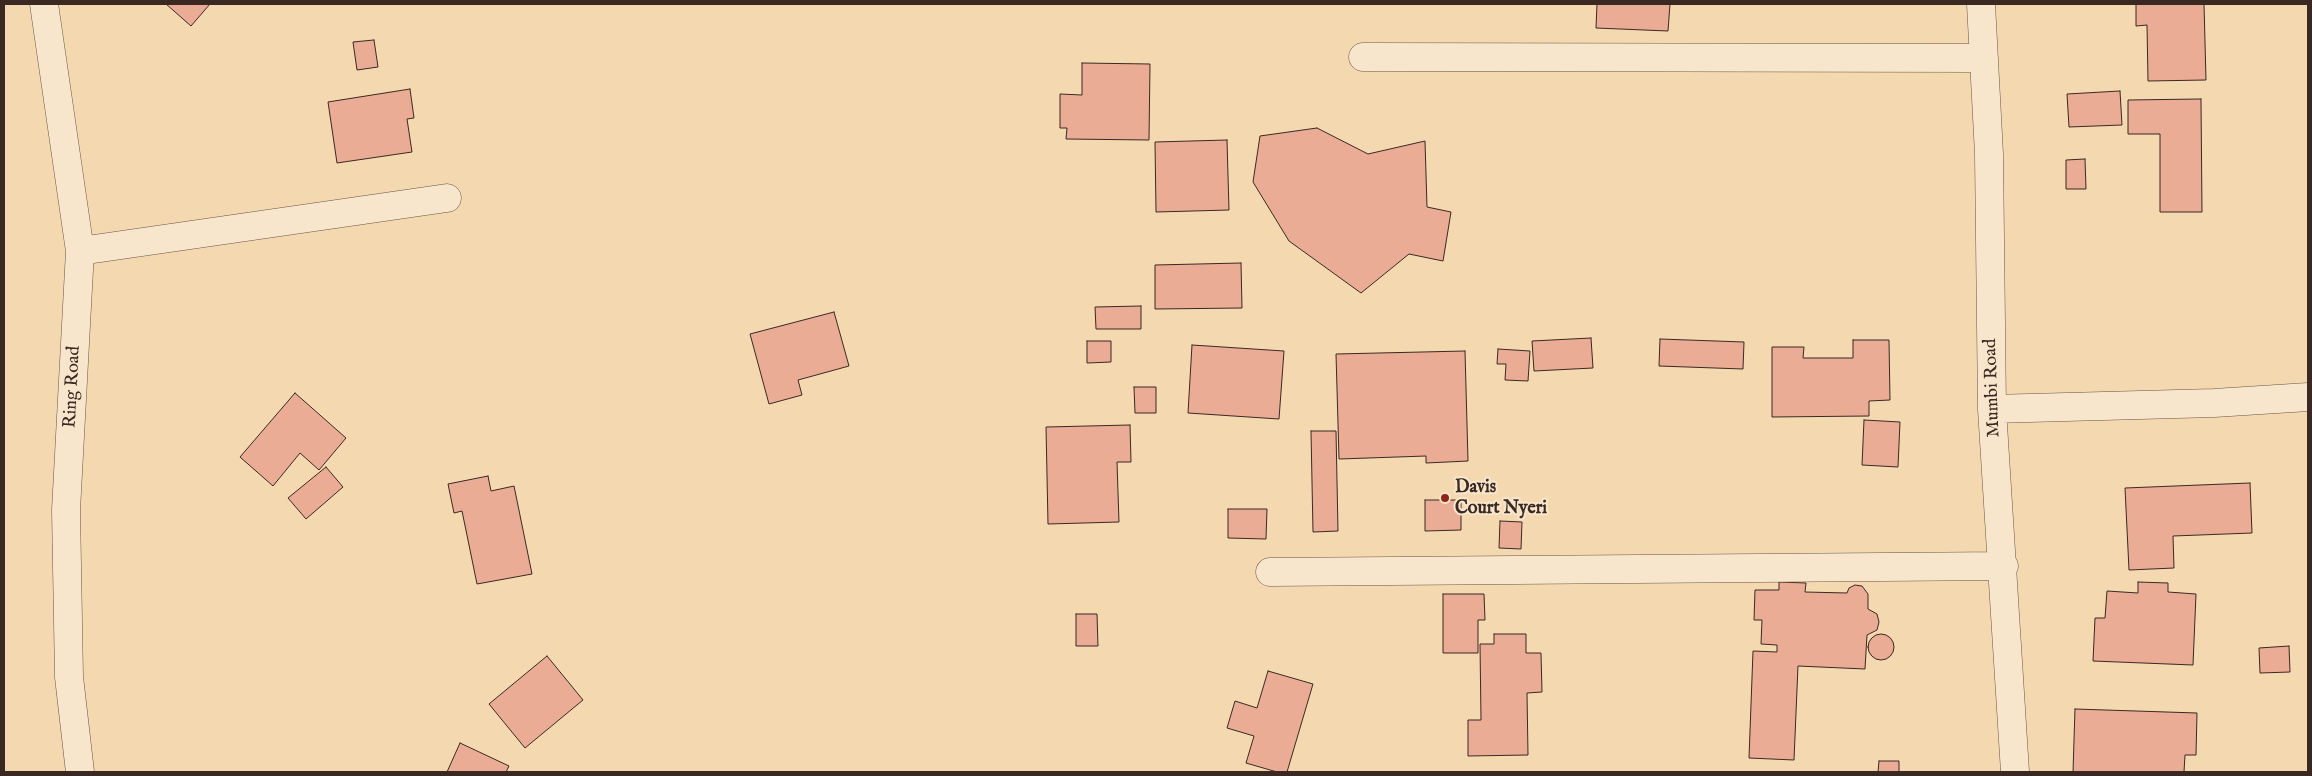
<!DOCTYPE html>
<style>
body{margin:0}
#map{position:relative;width:2312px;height:776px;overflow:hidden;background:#f4d8b0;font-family:"IM FELL English",serif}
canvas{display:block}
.frame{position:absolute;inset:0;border:5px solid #392922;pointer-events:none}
</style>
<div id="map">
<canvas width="2312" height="776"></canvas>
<div class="frame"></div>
</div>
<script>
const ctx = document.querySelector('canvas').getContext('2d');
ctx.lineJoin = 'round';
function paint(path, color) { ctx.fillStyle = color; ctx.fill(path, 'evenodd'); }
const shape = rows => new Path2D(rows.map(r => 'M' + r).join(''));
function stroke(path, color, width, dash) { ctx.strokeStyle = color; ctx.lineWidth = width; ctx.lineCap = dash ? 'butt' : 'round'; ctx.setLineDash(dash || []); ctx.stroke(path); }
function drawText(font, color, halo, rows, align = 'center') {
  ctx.font = font + ' "IM FELL English",serif'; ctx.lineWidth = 4; ctx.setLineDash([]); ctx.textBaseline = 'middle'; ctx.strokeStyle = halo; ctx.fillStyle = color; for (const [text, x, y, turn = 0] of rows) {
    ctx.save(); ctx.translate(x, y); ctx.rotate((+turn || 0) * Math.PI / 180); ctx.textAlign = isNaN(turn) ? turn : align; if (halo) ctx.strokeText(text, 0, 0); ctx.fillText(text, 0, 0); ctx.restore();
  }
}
const building = shape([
 [166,4,210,4,191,26,166,4],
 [1597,4,1670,4,1668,31,1596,28,1597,4],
 [2136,4,2204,4,2206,80,2148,81,2147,25,2136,26,2136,4],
 [374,40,378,67,357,70,353,42,374,40],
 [1082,63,1150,64,1149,140,1066,139,1067,128,1060,128,1060,94,1082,95,1082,63],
 [410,89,414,118,407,119,412,152,337,163,328,102,410,89],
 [2120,91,2122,125,2069,127,2067,94,2120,91],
 [2201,99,2202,212,2160,212,2160,134,2128,134,2128,100,2201,99],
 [1317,128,1368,154,1425,141,1427,207,1451,212,1443,261,1409,254,1361,293,1289,241,1253,182,1260,136,1317,128],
 [1227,140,1229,210,1156,212,1155,142,1227,140],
 [2085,159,2086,189,2066,189,2066,160,2085,159],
 [1241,263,1242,308,1155,309,1155,265,1241,263],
 [1141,306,1141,329,1096,329,1095,307,1141,306],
 [834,312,849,366,798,380,802,395,769,404,750,334,834,312],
 [1591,338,1593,368,1534,371,1532,341,1591,338],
 [1660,339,1744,342,1743,369,1659,366,1660,339],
 [1853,340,1889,340,1890,400,1869,401,1869,416,1772,417,1772,347,1804,347,1803,358,1853,358,1853,340],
 [1087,341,1111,341,1111,362,1087,363,1087,341],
 [1192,345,1284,351,1279,419,1188,413,1192,345],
 [1498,349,1530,351,1528,381,1505,380,1506,364,1497,364,1498,349],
 [1465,351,1468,461,1426,463,1426,456,1339,459,1336,354,1465,351],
 [1134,387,1156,387,1156,413,1135,413,1134,387],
 [295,393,346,438,319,470,300,453,273,486,240,457,295,393],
 [1864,420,1900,422,1898,467,1862,465,1864,420],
 [1130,425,1131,462,1117,462,1119,522,1048,524,1046,427,1130,425],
 [1311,431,1336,431,1338,531,1313,532,1311,431],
 [326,467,343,487,306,519,288,498,326,467],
 [488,476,491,491,514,486,532,574,477,584,462,511,454,513,448,484,488,476],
 [2250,483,2252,533,2173,536,2174,568,2129,570,2125,488,2250,483],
 [1425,500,1461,500,1461,530,1425,531,1425,500],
 [1228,509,1267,509,1266,539,1228,538,1228,509],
 [1500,521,1522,522,1521,549,1499,548,1500,521],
 [1779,582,1806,583,1805,592,1847,593,1849,588,1855,585,1862,586,1868,594,1868,609,1877,614,1879,622,1877,630,1867,635,1865,669,1798,666,1794,760,1749,758,1753,651,1777,652,1777,645,1761,644,1762,620,1754,620,1755,590,1779,590,1779,582],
 [2138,582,2168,583,2168,592,2196,594,2193,665,2093,661,2095,618,2105,618,2107,591,2138,593,2138,582],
 [1443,594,1484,594,1485,620,1478,620,1478,653,1443,653,1443,594],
 [1076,614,1097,614,1098,646,1076,646,1076,614],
 [1494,634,1526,634,1526,653,1541,653,1542,692,1527,693,1528,755,1468,756,1468,720,1481,720,1480,644,1494,644,1494,634],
 '1868 647a13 13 0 1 1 26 0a13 13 0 1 1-26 0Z',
 [2289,646,2290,672,2260,673,2259,648,2289,646],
 [547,656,583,700,525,748,489,704,547,656],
 [1268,671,1313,684,1287,772,1277,772,1246,763,1254,736,1227,728,1235,701,1257,708,1268,671],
 [2075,709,2197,713,2196,755,2185,755,2184,772,2073,772,2075,709],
 [460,743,509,766,506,772,447,772,460,743],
 [1879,761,1899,761,1899,772,1878,772,1879,761]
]);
paint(building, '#eaac94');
stroke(building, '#392922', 1);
const minor = shape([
 [44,4,80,251,66,510,69,677,80,772],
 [1981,4,1989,154,1992,409,2015,772],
 [1363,57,1984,58],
 [80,251,447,198],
 [1992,409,2214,403,2308,397],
 [1270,572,2004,566]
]);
stroke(minor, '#685546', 29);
stroke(minor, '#f8e6cc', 28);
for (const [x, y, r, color] of [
 [1445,498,5,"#8f2418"]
]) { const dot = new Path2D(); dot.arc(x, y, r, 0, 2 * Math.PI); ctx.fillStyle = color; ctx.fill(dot); stroke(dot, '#f8e6cc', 2); }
drawText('18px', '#392922', '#f8e6cc', [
 ["Ring Road",73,387,-87],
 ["Mumbi Road",1993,388,-92]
]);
drawText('bold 18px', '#392922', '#f8e6cc', [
 ["Davis",1455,488],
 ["Court Nyeri",1455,509]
], 'left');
</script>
